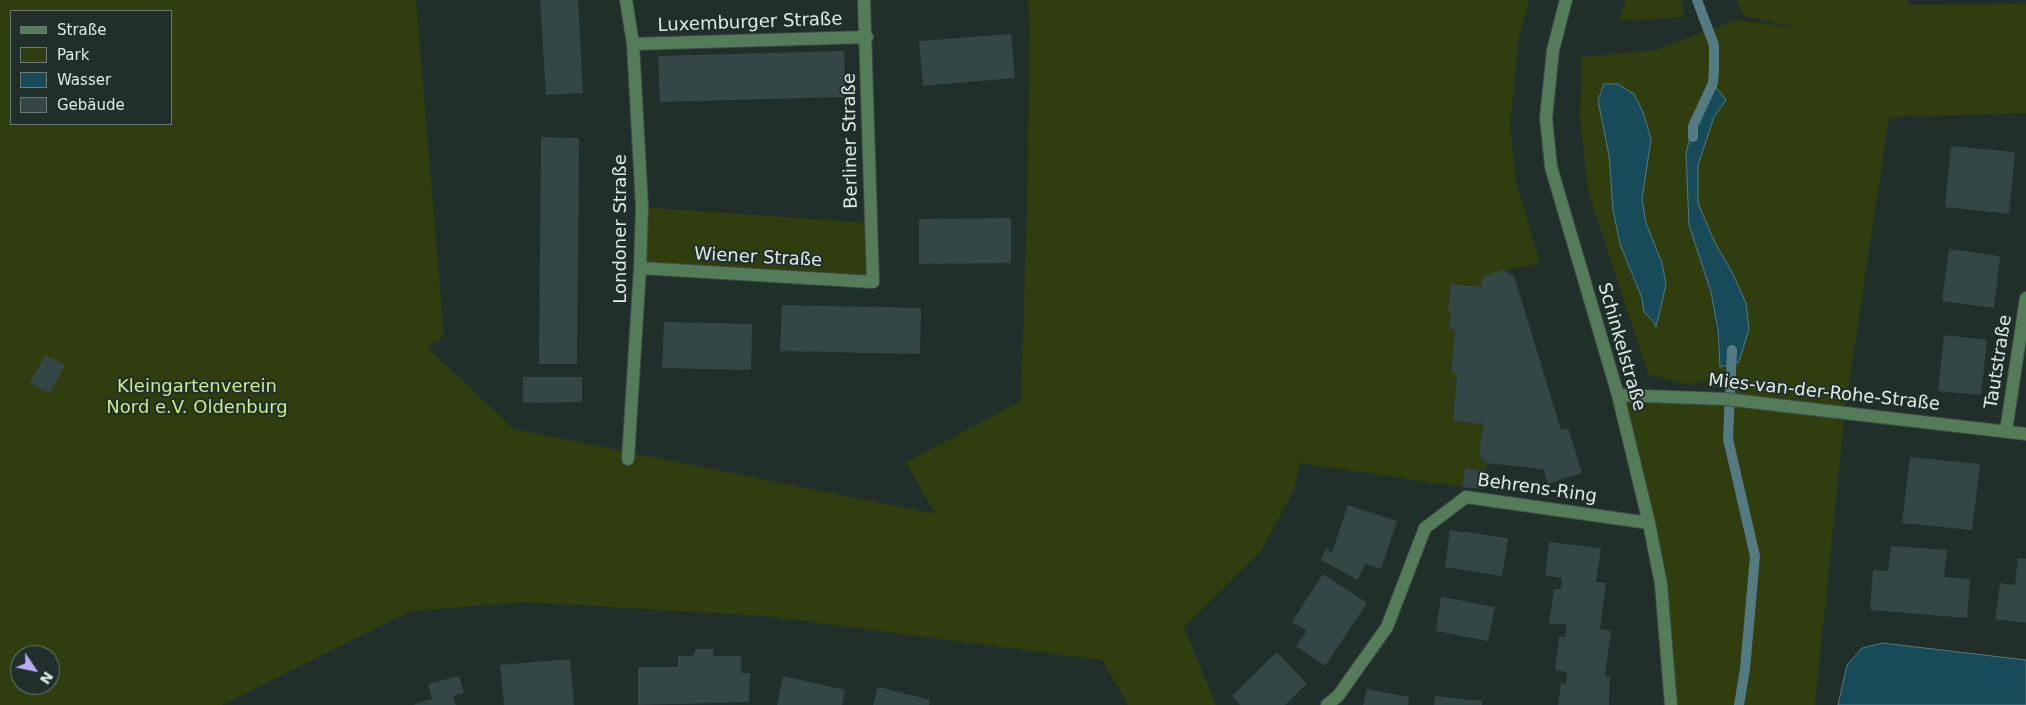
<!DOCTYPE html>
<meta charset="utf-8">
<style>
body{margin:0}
#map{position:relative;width:2026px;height:705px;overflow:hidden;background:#202f2a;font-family:"DejaVu Sans",sans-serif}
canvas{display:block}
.legend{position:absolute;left:10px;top:10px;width:162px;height:115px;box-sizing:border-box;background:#202f2a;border:1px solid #6d7a75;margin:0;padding:6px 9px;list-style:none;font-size:15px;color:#e0eae6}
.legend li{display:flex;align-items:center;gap:10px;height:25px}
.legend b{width:25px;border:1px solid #6d7a75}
.north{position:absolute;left:10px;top:645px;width:50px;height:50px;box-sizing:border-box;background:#202f2a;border:1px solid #6d7a75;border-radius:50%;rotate:124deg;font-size:14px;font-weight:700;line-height:20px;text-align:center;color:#e0eae6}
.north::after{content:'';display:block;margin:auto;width:18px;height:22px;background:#b9abf7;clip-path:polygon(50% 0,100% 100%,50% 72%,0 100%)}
</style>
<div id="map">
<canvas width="2026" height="705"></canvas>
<ul class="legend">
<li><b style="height:6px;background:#547c59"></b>Straße</li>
<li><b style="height:14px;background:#303d0e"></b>Park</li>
<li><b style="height:14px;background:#184b59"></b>Wasser</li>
<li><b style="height:14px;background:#344646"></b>Gebäude</li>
</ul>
<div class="north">N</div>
</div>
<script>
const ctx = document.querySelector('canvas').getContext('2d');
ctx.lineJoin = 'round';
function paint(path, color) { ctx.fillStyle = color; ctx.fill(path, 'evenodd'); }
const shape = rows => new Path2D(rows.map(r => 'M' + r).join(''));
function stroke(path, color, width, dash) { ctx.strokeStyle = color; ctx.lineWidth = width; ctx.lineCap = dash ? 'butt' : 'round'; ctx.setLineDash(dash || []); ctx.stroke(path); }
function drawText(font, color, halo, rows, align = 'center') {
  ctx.font = font + ' "DejaVu Sans",sans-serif'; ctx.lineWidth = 4; ctx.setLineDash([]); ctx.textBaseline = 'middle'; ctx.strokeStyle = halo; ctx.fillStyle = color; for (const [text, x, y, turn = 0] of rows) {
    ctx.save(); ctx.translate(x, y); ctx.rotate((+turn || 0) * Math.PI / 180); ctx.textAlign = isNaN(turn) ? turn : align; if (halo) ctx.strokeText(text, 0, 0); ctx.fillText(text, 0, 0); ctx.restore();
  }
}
paint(shape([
 [0,0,416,0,444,336,427,347,514,429,935,514,906,462,1021,401,1027,205,1030,26,1028,0,1529,0,1519,37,1510,124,1516,181,1540,263,1486,275,1481,281,1482,287,1451,284,1448,312,1451,312,1455,330,1451,373,1457,374,1453,420,1484,424,1479,451,1482,459,1487,463,1485,470,1465,468,1462,487,1300,463,1294,490,1261,551,1184,627,1216,705,1128,705,1102,660,766,616,526,602,411,611,222,705,0,705],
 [11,11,171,11,171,124,11,124],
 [20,655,50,655,50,685,20,685],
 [1626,0,1681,0,1685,17,1618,21],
 [1737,0,1908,0,1908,5,2026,4,2026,113,1889,117,1845,411,1815,705,1671,705,1661,584,1618,395,1725,399,1732,367,1711,380,1686,384,1648,374,1588,190,1580,119,1582,57,1656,50,1710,29,1739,20,1808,30,1744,16],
 [1713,83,1726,100,1714,117,1698,165,1698,203,1715,243,1732,272,1739,362,1732,366,1720,367,1711,292,1689,225,1693,126],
 [1604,85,1651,139,1642,199,1646,223,1662,263,1666,285,1656,326,1644,312,1642,298,1630,272,1613,210,1609,155,1598,100],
 [642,207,870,223,873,282,640,268]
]), '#303d0e');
const water = shape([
 [1713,83,1726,100,1714,117,1698,165,1698,203,1715,243,1732,272,1746,303,1749,329,1739,362,1720,367,1718,331,1711,292,1689,225,1686,153,1693,126,1713,83],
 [1604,84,1618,84,1634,94,1643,112,1651,139,1642,199,1646,223,1662,263,1666,285,1656,327,1653,321,1644,312,1642,298,1620,244,1613,210,1609,155,1598,100,1604,84],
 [1882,643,2026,660,2026,705,1838,705,1847,665,1862,648,1882,643]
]);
paint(water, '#184b59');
stroke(water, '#547b83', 1);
stroke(shape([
 [1693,137,1693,126,1713,83,1714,70,1714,45,1697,0],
 [1732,350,1728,439,1755,556,1745,669,1739,705]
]), '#547b83', 10);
paint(shape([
 [540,0,578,0,583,93,546,95],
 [1011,34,1015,78,923,86,919,41],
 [844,51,845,97,660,102,658,56],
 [541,137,579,138,577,364,539,364],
 [1951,146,2015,152,2009,214,1945,207],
 [1011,218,1011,263,919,264,919,219],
 [1949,249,2000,256,1994,308,1942,301],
 [1503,270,1514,276,1561,430,1568,428,1582,473,1548,484,1543,469,1487,463,1482,459,1479,451,1484,424,1453,421,1457,374,1451,374,1455,330,1449,329,1451,312,1448,312,1451,284,1482,287,1481,281,1486,275],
 [782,305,921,308,920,354,780,351],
 [664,322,752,324,751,370,662,368],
 [1944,335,1987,340,1981,395,1938,391],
 [45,355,65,365,50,393,30,383],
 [523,377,582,377,582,402,523,403],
 [1910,457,1980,464,1972,530,1902,523],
 [1465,468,1487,471,1485,489,1462,487],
 [1348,505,1397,521,1381,569,1365,564,1358,580,1321,560,1326,548,1332,553],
 [1450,530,1508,538,1502,576,1445,567],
 [1549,542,1601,548,1596,582,1606,583,1600,629,1611,631,1605,676,1610,677,1609,705,1558,705,1561,683,1566,684,1567,672,1555,670,1559,637,1565,637,1567,625,1549,623,1554,589,1561,589,1562,578,1545,575],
 [1891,546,1947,550,1944,577,1970,579,1967,618,1870,610,1873,570,1888,571],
 [2018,558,2026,559,2026,623,1995,619,2000,583,2015,585],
 [1323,574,1367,603,1325,666,1296,646,1307,631,1292,622],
 [1441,597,1495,607,1488,641,1436,631],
 [696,649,714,649,713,656,741,656,741,673,750,673,749,702,638,705,638,667,678,667,678,656,693,656],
 [1277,652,1307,684,1285,705,1240,705,1232,696],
 [570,659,574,705,504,705,500,665],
 [459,676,464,693,453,696,456,705,413,705,432,699,428,684],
 [783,676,845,690,842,705,777,705],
 [878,687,930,700,929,705,873,705],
 [1367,689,1409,697,1408,705,1363,705],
 [1435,696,1482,701,1482,705,1434,705]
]), '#344646');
const minor = shape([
 [626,0,633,44,642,207,640,268,628,459],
 [1566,0,1553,50,1546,118,1551,167,1618,395,1649,523,1661,584,1671,705],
 [633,44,867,37],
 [640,268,873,282,864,0],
 [1618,395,1725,399,2026,434],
 [2006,431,2026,298],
 [1327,705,1338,696,1387,627,1425,528,1466,497,1649,523]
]);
stroke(minor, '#3f4d48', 14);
stroke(minor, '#547c59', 12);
drawText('18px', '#e0eae6', '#202f2a', [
 ["Luxemburger Straße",750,23,-2],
 ["Berliner Straße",851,141,-91],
 ["Londoner Straße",621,229,-90],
 ["Wiener Straße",758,258,3],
 ["Schinkelstraße",1621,347,74],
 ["Tautstraße",1999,362,-81],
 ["Mies-van-der-Rohe-Straße",1824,393,6],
 ["Behrens-Ring",1537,489,8]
]);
drawText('18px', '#cdeb8a', '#202f2a', [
 ["Kleingartenverein",197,387],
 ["Nord e.V. Oldenburg",197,408]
]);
</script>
